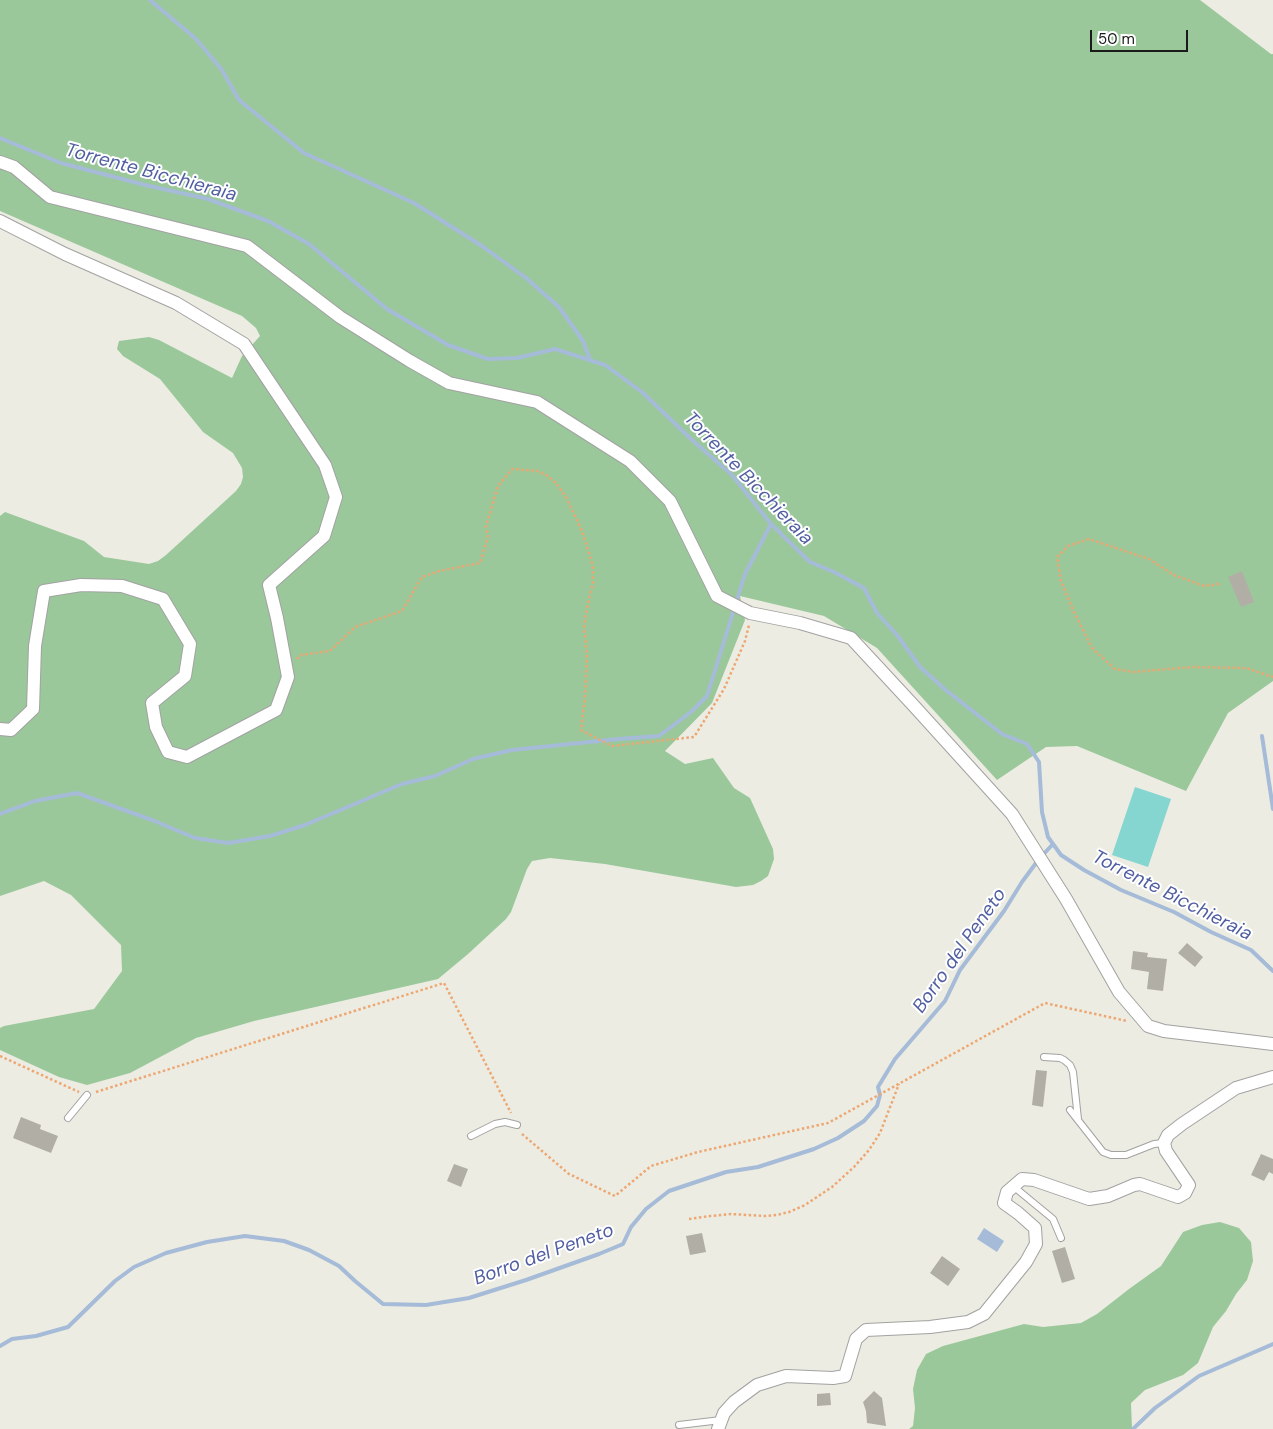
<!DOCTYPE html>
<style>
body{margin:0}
#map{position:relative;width:1273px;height:1429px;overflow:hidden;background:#ecece2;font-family:"DM Sans",sans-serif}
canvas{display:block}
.scale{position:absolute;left:1090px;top:30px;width:98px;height:22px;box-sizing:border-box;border:2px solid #1b1b1b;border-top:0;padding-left:6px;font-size:15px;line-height:18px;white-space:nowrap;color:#1b1b1b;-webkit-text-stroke:4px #fff;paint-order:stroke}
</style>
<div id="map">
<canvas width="1273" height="1429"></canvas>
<div class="scale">50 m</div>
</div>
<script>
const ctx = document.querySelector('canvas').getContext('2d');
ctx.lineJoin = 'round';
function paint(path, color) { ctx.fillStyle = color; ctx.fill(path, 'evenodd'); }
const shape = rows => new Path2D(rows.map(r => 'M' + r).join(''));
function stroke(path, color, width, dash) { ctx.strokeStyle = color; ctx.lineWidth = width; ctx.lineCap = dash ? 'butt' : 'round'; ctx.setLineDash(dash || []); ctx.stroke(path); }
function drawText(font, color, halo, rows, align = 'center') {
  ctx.font = font + ' "DM Sans",sans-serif'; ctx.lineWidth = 4; ctx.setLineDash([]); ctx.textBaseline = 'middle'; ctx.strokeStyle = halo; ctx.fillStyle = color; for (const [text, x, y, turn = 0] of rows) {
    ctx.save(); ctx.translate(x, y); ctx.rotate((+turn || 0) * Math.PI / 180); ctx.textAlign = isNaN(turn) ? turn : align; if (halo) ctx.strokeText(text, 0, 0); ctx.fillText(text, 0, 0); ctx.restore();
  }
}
paint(shape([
 [0,0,1200,0,1271,54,1273,54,1273,681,1228,713,1186,791,1077,746,1046,747,997,780,877,648,824,616,740,596,745,620,712,703,665,751,685,764,713,758,734,788,750,798,773,849,774,859,768,876,761,881,753,885,736,887,605,864,550,858,532,861,527,869,511,912,506,919,468,954,438,979,254,1021,196,1038,130,1073,87,1085,59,1077,0,1050,0,1028,4,1026,94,1009,122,971,121,945,71,895,44,881,0,896,0,516,5,512,84,541,104,557,149,564,158,561,166,555,236,491,241,484,243,477,242,468,233,453,203,432,160,379,123,356,117,349,119,341,149,337,159,340,232,378,242,356,260,336,256,328,242,316,0,211],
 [1220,1222,1239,1228,1251,1242,1253,1261,1247,1280,1236,1294,1226,1311,1213,1327,1198,1363,1183,1375,1145,1390,1131,1403,1132,1429,909,1429,913,1426,915,1408,913,1389,917,1370,926,1354,943,1346,1024,1324,1043,1327,1081,1323,1097,1314,1129,1289,1161,1266,1183,1232,1202,1225]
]), '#9ac89b');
paint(shape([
 [1135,787,1171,799,1148,867,1112,855]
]), '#85d5d1');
paint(shape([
 [984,1228,1004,1241,997,1252,977,1239]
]), '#a5bbd7');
stroke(shape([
 [150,0,196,39,222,70,239,100,304,153,414,203,482,246,526,278,559,307,583,341,590,360],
 [0,138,61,163,145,185,208,199,268,221,309,244,387,309,448,345,488,359,517,358,555,349,605,365,642,392,691,439,732,475,771,524,810,562,834,572,864,588,877,613,897,635,921,668,947,691,1002,734,1027,744,1039,762,1042,812,1048,837,1061,855,1084,870,1121,890,1174,912,1211,932,1251,950,1273,971],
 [1262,736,1273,809],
 [0,814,35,801,77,793,152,820,195,838,228,843,270,836,305,825,402,784,435,776,473,759,512,750,618,739,659,736,691,712,707,696,745,574,771,524],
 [0,1346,12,1339,36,1336,68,1327,115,1281,134,1267,166,1253,207,1242,245,1236,284,1241,309,1250,339,1266,355,1281,383,1304,426,1305,469,1298,526,1280,599,1254,623,1244,631,1227,646,1209,669,1191,726,1172,758,1167,814,1149,838,1138,864,1121,877,1106,880,1095,878,1087,895,1059,945,1001,960,970,1004,911,1022,882,1039,859,1053,844],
 [1133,1429,1155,1408,1199,1376,1273,1344]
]), '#a5bbd7', 4);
paint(shape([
 [1242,571,1254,602,1241,607,1228,577],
 [1187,943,1203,957,1195,967,1178,953],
 [1133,951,1148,953,1147,957,1167,959,1163,991,1147,989,1149,972,1131,969],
 [1036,1070,1047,1071,1043,1107,1032,1105],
 [21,1117,41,1125,40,1129,58,1136,51,1153,13,1138],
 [1261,1154,1273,1159,1273,1174,1269,1172,1264,1181,1251,1175],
 [454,1164,468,1169,461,1187,447,1181],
 [702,1233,706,1252,690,1255,686,1236],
 [1065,1247,1075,1279,1062,1283,1052,1251],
 [942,1256,960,1269,948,1286,930,1273],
 [874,1391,882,1398,886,1426,867,1423,866,1411,863,1402],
 [830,1393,831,1405,817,1406,817,1394]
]), '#b1afa5');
const lane = shape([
 [1044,1057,1060,1058,1064,1060,1070,1065,1073,1072,1078,1119],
 [1070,1110,1103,1152,1111,1155,1126,1155,1154,1144,1164,1143],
 [68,1118,87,1095],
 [471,1136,495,1124,505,1122,517,1125],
 [1013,1186,1053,1219,1061,1238],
 [679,1425,721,1420]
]);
const street = shape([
 [0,162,14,167,50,197,247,246,340,317,410,361,449,383,537,402,630,461,670,501,717,596,750,613,800,623,851,638,914,706,1012,814,1066,899,1119,992,1148,1026,1164,1031,1273,1044],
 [0,221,65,254,176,303,244,344,325,465,336,497,324,536,269,585,277,618,288,677,276,710,187,757,168,752,156,727,152,703,185,676,190,644,163,599,122,586,81,585,44,591,35,646,33,709,11,730,0,729],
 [718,1429,724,1413,734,1402,757,1385,786,1376,833,1378,845,1376,856,1339,866,1330,930,1327,968,1322,984,1314,1026,1262,1036,1244,1035,1228,1018,1213,1004,1203,1007,1192,1022,1179,1034,1180,1089,1199,1108,1196,1134,1185,1140,1184,1178,1197,1185,1193,1189,1185,1166,1151,1164,1143,1168,1135,1182,1124,1236,1088,1273,1077]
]);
stroke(lane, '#a2a2a2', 8);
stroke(street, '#a2a2a2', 14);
stroke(shape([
 [1219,584,1204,586,1174,575,1149,559,1089,539,1068,546,1057,557,1061,581,1073,610,1092,648,1115,669,1133,672,1193,667,1246,668,1273,677],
 [297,659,301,655,330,651,355,627,402,611,422,577,439,571,480,563,488,537,486,526,498,486,512,469,537,471,546,475,556,483,566,497,582,531,593,566,593,584,590,594,584,625,587,656,585,697,581,730,612,746,694,737,724,689,745,641,749,625],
 [0,1056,79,1092],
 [96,1092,444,983,511,1113],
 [522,1134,569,1174,615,1196,651,1166,698,1152,828,1123,1045,1003,1127,1021],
 [689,1219,710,1216,731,1214,765,1216,777,1215,789,1212,805,1205,832,1187,854,1167,869,1150,880,1133,899,1084]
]), '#eda772', 2.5, [2.5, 2.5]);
stroke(lane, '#fff', 6);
stroke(street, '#fff', 12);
drawText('italic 19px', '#515fa2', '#fff', [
 ["Torrente Bicchieraia",151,173,15],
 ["Torrente Bicchieraia",748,479,46],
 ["Torrente Bicchieraia",1172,896,27],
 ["Borro del Peneto",960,951,-55],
 ["Borro del Peneto",544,1255,-20]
]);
</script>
